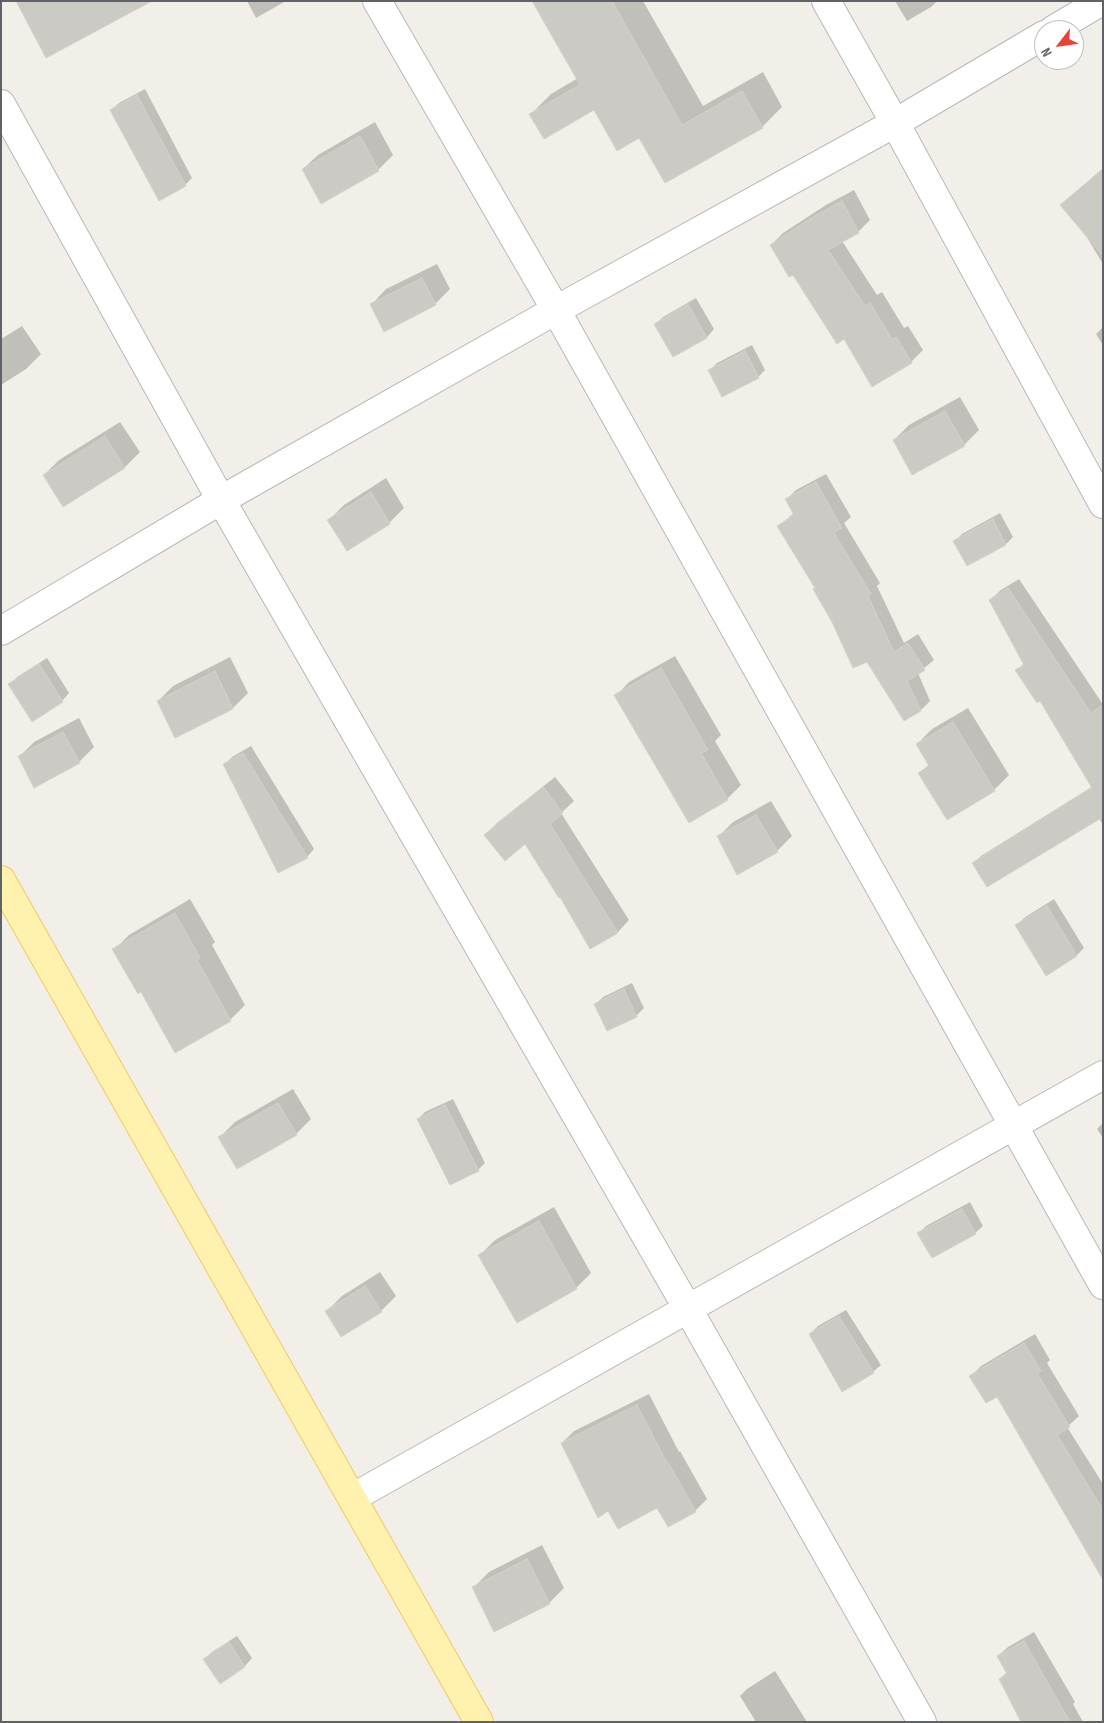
<!DOCTYPE html>
<style>
body{margin:0}
#map{position:relative;width:1104px;height:1723px;overflow:hidden;background:#f1efe8;font-family:"Sofia Sans Condensed",sans-serif}
canvas{display:block}
.frame{position:absolute;inset:0;border:2px solid #5f6368;pointer-events:none}
.north{position:absolute;left:1034px;top:20px;width:50px;height:50px;box-sizing:border-box;background:#fff;border:1px solid #bfc1c3;border-radius:50%;rotate:240deg;font-size:14px;font-weight:700;line-height:20px;text-align:center;color:#5f6368}
.north::after{content:'';display:block;margin:auto;width:18px;height:22px;background:#ea4335;clip-path:polygon(50% 0,100% 100%,50% 72%,0 100%)}
</style>
<div id="map">
<canvas width="1104" height="1723"></canvas>
<div class="frame"></div>
<div class="north">N</div>
</div>
<script>
const ctx = document.querySelector('canvas').getContext('2d');
ctx.lineJoin = 'round';
function paint(path, color) { ctx.fillStyle = color; ctx.fill(path, 'evenodd'); }
const shape = rows => new Path2D(rows.map(r => 'M' + r).join(''));
function stroke(path, color, width, dash) { ctx.strokeStyle = color; ctx.lineWidth = width; ctx.lineCap = dash ? 'butt' : 'round'; ctx.setLineDash(dash || []); ctx.stroke(path); }
paint(shape([
 [247,1,286,1,256,18],
 [534,1,643,1,703,106,763,72,782,107,762,127,639,136,595,108,531,114,551,94,578,78],
 [895,1,937,1,931,7,907,21],
 [145,89,192,178,185,185,111,110,119,103],
 [375,122,393,155,378,170,322,202,303,169,318,155],
 [1103,168,1103,264,1083,231,1061,205],
 [854,190,870,220,858,232,842,241,877,295,882,292,904,328,908,326,923,350,911,362,872,385,845,337,771,245,783,233,826,205],
 [437,264,450,289,435,304,372,304,386,289],
 [696,298,714,329,707,337,674,355,656,324,663,317],
 [22,326,41,354,26,369,1,385,1,339],
 [1103,327,1103,345,1096,334],
 [752,345,765,370,758,377,710,370,717,363],
 [960,397,979,430,964,445,894,440,909,425],
 [120,422,140,452,125,467,64,505,44,475,59,460],
 [826,474,851,517,844,523,880,583,877,586,904,643,918,634,934,660,918,673,930,701,921,710,867,660,816,587,779,526,794,513,787,499,796,490],
 [386,478,404,508,389,523,329,520,344,505],
 [1000,513,1013,537,1006,544,955,541,962,534],
 [1019,579,1102,703,1103,703,1103,746,1040,699,1017,671,1024,663,990,600,1001,590],
 [675,656,721,735,715,741,741,785,727,799,689,821,616,696,629,682],
 [230,657,248,693,233,708,176,736,158,701,173,686],
 [47,658,69,693,62,701,10,685,17,677],
 [968,708,1009,775,994,790,920,774,929,764,917,744,932,729],
 [79,718,94,747,79,762,19,757,34,742],
 [251,746,314,849,307,857,225,764,232,757],
 [555,777,574,801,561,813,629,920,618,932,590,947,561,896,525,842,485,835,497,823],
 [1103,780,1103,825,1099,818,974,863,981,856],
 [771,801,792,836,777,851,718,837,733,822],
 [190,899,215,942,212,945,245,1005,230,1020,142,991,114,950,129,935],
 [1054,899,1084,948,1077,955,1046,974,1017,925,1024,918],
 [632,983,644,1008,636,1016,608,1029,596,1004,603,997],
 [293,1089,311,1119,296,1134,220,1137,235,1122],
 [453,1099,485,1163,478,1170,418,1119,425,1112],
 [1103,1123,1103,1138,1097,1129],
 [970,1202,983,1226,975,1233,919,1233,926,1226],
 [554,1207,591,1273,576,1288,517,1321,480,1255,495,1240],
 [380,1272,396,1296,381,1311,327,1311,342,1296],
 [846,1310,881,1365,873,1372,810,1334,818,1326],
 [1035,1334,1050,1360,1047,1363,1079,1416,1067,1427,1103,1484,1103,1571,998,1395,971,1376,981,1366],
 [649,1394,679,1452,680,1451,707,1499,695,1511,658,1506,608,1509,562,1443,574,1431],
 [542,1545,564,1588,549,1603,474,1587,489,1572],
 [1034,1632,1075,1702,1073,1704,1083,1722,1024,1722,1000,1679,1007,1672,998,1656,1008,1647],
 [237,1636,252,1658,245,1666,220,1682,205,1659,212,1652],
 [775,1671,807,1722,756,1722,740,1696,747,1689]
]), '#0003');
const building = shape([
 [16,1,152,1,46,58,16,1],
 [532,1,612,1,682,125,742,91,763,128,665,183,639,138,617,151,594,110,544,139,529,114,580,85,532,1],
 [137,95,186,186,159,201,110,110,137,95],
 [360,136,379,171,321,204,302,169,360,136],
 [1103,169,1103,256,1060,205,1103,169],
 [842,201,859,233,828,250,865,306,870,303,892,339,896,337,912,363,872,387,844,339,837,344,793,275,789,277,770,245,813,217,842,201],
 [422,278,436,305,384,332,370,304,422,278],
 [688,304,707,338,673,357,654,324,688,304],
 [745,351,759,378,722,397,708,370,745,351],
 [945,411,965,446,912,475,893,440,945,411],
 [105,436,125,468,63,507,43,475,105,436],
 [816,482,842,528,834,533,871,594,868,596,894,652,908,643,925,670,907,681,921,711,904,721,867,662,853,668,832,622,813,589,815,588,777,526,794,515,785,499,816,482],
 [371,492,390,524,347,551,327,520,371,492],
 [993,519,1006,545,967,566,953,541,993,519],
 [1008,588,1091,713,1103,705,1103,817,987,887,972,863,1092,788,1040,701,1037,703,1015,670,1024,665,989,600,1008,588],
 [39,664,63,702,32,722,8,684,39,664],
 [661,668,708,750,701,753,728,800,689,823,614,695,661,668],
 [215,671,233,709,175,738,157,701,215,671],
 [953,722,995,791,947,820,918,773,929,766,916,744,953,722],
 [63,732,80,763,34,788,18,756,63,732],
 [243,753,308,858,278,873,223,764,243,753],
 [543,787,563,813,550,824,618,933,590,949,560,897,559,898,525,844,505,861,484,835,543,787],
 [756,815,778,852,737,875,717,836,756,815],
 [1047,906,1077,956,1046,976,1015,925,1047,906],
 [175,913,200,958,197,960,231,1021,175,1053,141,992,138,994,112,949,175,913],
 [624,989,637,1017,607,1031,594,1004,624,989],
 [278,1103,297,1135,237,1169,218,1137,278,1103],
 [445,1105,479,1171,450,1185,417,1119,445,1105],
 [962,1209,976,1234,932,1258,917,1233,962,1209],
 [539,1221,577,1289,517,1323,478,1255,539,1221],
 [365,1286,382,1312,341,1337,325,1311,365,1286],
 [839,1316,874,1373,842,1392,809,1334,839,1316],
 [1024,1343,1041,1371,1037,1373,1070,1427,1057,1435,1103,1510,1103,1580,997,1397,986,1403,969,1376,1024,1343],
 [637,1405,667,1463,668,1462,696,1512,668,1527,657,1508,618,1529,608,1511,598,1518,561,1443,637,1405],
 [527,1559,550,1604,494,1632,472,1587,527,1559],
 [1024,1641,1070,1722,1021,1722,999,1679,1007,1674,997,1656,1024,1641],
 [229,1642,245,1667,220,1684,203,1659,229,1642]
]);
paint(building, '#cccac5');
stroke(building, '#d6d1c6', 1);
const minor = shape([
 [377,1,556,310,1103,1285],
 [826,1,895,123,1103,504],
 [1053,30,1102,1],
 [1,104,221,500,688,1309,922,1722],
 [1,631,221,500,556,310,895,123,1044,35],
 [352,1498,1103,1075]
]);
const major = shape([
 [1,880,479,1722]
]);
stroke(minor, '#b5b8bc', 30);
stroke(major, '#f2c960', 30);
stroke(minor, '#fff', 28);
stroke(major, '#fff2af', 28);
</script>
